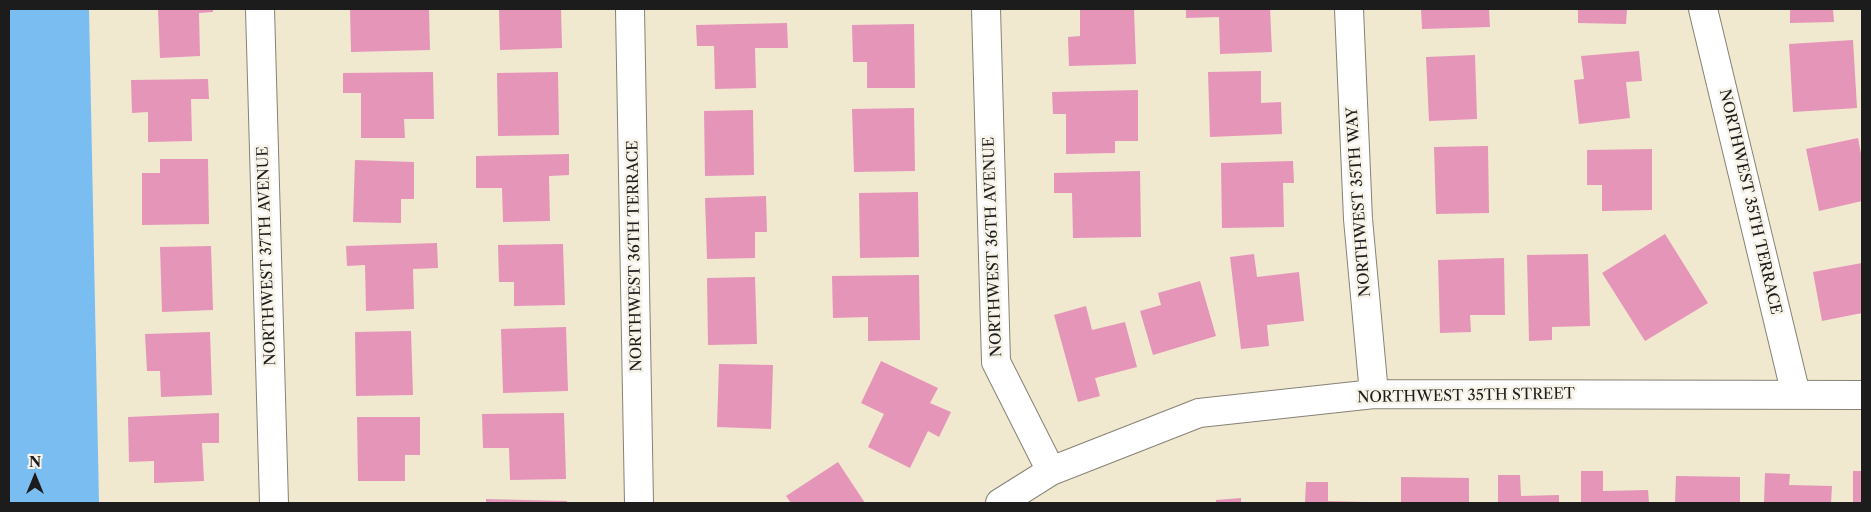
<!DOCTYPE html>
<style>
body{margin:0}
#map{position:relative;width:1871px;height:512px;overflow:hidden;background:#f1e8d0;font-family:"Libre Caslon Text",serif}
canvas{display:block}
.frame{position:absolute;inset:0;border:10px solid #1c1c1c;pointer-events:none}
.north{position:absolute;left:10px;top:452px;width:50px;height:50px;-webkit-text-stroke:4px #f7f3e8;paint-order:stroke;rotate:0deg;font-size:14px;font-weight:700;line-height:20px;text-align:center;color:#1c1c1c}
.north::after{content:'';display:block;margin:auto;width:18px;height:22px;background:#1c1c1c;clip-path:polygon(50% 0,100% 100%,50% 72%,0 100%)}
</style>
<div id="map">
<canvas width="1871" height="512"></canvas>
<div class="frame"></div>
<div class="north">N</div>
</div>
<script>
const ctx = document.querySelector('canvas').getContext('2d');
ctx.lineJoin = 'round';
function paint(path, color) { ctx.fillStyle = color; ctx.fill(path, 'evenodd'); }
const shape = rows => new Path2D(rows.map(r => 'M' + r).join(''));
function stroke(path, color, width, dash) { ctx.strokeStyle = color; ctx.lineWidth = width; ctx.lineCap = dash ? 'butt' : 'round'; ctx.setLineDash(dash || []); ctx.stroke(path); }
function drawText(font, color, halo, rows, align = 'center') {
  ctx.font = font + ' "Libre Caslon Text",serif'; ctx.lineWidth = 5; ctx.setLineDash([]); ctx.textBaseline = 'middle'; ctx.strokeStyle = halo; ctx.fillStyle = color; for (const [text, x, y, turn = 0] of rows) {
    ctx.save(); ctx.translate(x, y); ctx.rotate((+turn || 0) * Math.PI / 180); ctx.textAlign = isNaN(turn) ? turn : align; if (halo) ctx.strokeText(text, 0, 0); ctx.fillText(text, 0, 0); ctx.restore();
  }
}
paint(shape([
 [9,9,89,9,99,503,9,503]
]), '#7abef1');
paint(shape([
 [158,9,213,9,213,12,199,13,200,56,160,58],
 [350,9,429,9,430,50,351,52],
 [499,9,561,9,562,48,500,50],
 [1080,9,1134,9,1136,64,1069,66,1068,37,1080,36],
 [1186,9,1270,9,1272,52,1220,54,1219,17,1186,18],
 [1421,9,1489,9,1490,27,1422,29],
 [1578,9,1627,9,1626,24,1578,23],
 [1790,9,1833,9,1834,22,1790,23],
 [787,23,788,48,755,48,756,88,715,89,714,46,697,46,696,25],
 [914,24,915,88,867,88,867,62,853,62,852,25],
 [1853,40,1857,108,1793,112,1789,44],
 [1639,51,1642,81,1626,82,1630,118,1579,124,1574,80,1584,79,1581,56],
 [1475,55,1477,119,1429,121,1426,57],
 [1261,71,1261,103,1281,102,1282,134,1210,137,1208,72],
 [433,72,434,119,404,119,405,138,361,138,361,93,343,93,343,73],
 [558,72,559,135,498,136,497,73],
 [208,79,209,99,191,99,192,141,148,142,148,112,132,113,131,80],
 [1138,90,1138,141,1115,141,1115,153,1066,154,1066,114,1053,114,1052,92],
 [914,108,915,171,854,172,852,109],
 [753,110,754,175,705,176,704,111],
 [1858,138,1862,159,1862,201,1819,211,1806,149],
 [1488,146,1489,213,1436,214,1434,147],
 [1652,149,1652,210,1602,211,1602,185,1587,185,1587,150],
 [569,154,569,175,549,176,550,221,503,222,502,188,476,188,476,156],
 [160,159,208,159,209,224,142,225,142,173,160,173],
 [355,160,414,162,414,199,401,199,401,223,353,222],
 [1293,161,1294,183,1283,183,1284,227,1222,228,1221,163],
 [1140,171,1141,237,1073,238,1072,193,1054,193,1054,173],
 [918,192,919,257,860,258,859,193],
 [766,196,767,232,755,232,755,258,707,259,705,198],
 [1665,234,1708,303,1645,341,1602,273],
 [437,243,438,268,413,269,414,309,366,311,365,265,347,266,346,246],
 [563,244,565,305,514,306,514,282,499,282,498,245],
 [211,246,213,310,162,312,160,247],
 [1254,254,1257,277,1299,272,1304,321,1267,325,1269,346,1241,349,1230,257],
 [1588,254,1590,326,1552,327,1552,340,1529,341,1527,255],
 [1504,258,1505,315,1470,315,1471,332,1440,333,1438,260],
 [1862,263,1862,313,1822,321,1813,272],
 [919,275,920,340,868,341,868,317,833,318,832,276],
 [755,277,757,344,708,345,707,278],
 [1200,281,1216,336,1153,355,1140,311,1161,305,1158,293],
 [1086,306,1092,330,1125,322,1137,367,1095,378,1100,396,1078,402,1054,315],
 [566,327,568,391,503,393,501,329],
 [411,331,413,395,356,396,355,332],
 [210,332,212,395,161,397,160,371,147,371,145,334],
 [881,361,938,388,930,403,951,412,939,437,928,431,910,468,868,447,884,414,861,403],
 [719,364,773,365,771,429,717,427],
 [219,413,219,443,202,443,204,481,154,483,154,461,129,462,128,417],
 [564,413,566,479,510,480,509,448,483,448,482,414],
 [357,417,420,417,420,455,405,455,405,481,358,481],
 [838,462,865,503,791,503,786,496],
 [1581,471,1603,471,1603,491,1648,490,1649,503,1581,503],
 [1853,471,1862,471,1862,503,1853,503],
 [1765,473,1790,474,1789,485,1832,486,1831,503,1764,503],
 [1498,475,1520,475,1521,496,1559,495,1559,503,1498,503],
 [1676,476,1740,477,1740,503,1675,503],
 [1401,477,1469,478,1469,503,1401,503],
 [1306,482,1328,482,1328,501,1365,502,1365,503,1305,503],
 [1241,498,1241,503,1216,503,1216,500],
 [486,499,567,501,567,503,486,503]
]), '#e495b8');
const street = shape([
 [260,9,274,503],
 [630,9,639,503],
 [986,9,996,362,1051,471],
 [1349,9,1358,219,1374,394],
 [1703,9,1796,395],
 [1000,503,1051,471,1199,413,1374,394,1862,395]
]);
stroke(street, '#868276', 30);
stroke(street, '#fff', 28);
drawText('15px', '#1c1c1c', '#f7f3e8', [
 ["NORTHWEST 35TH WAY",1359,202,-94],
 ["NORTHWEST 35TH TERRACE",1750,202,77],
 ["NORTHWEST 36TH AVENUE",993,247,-92],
 ["NORTHWEST 37TH AVENUE",267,256,-92],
 ["NORTHWEST 36TH TERRACE",635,256,-91],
 ["NORTHWEST 35TH STREET",1466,396,-1]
]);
</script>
